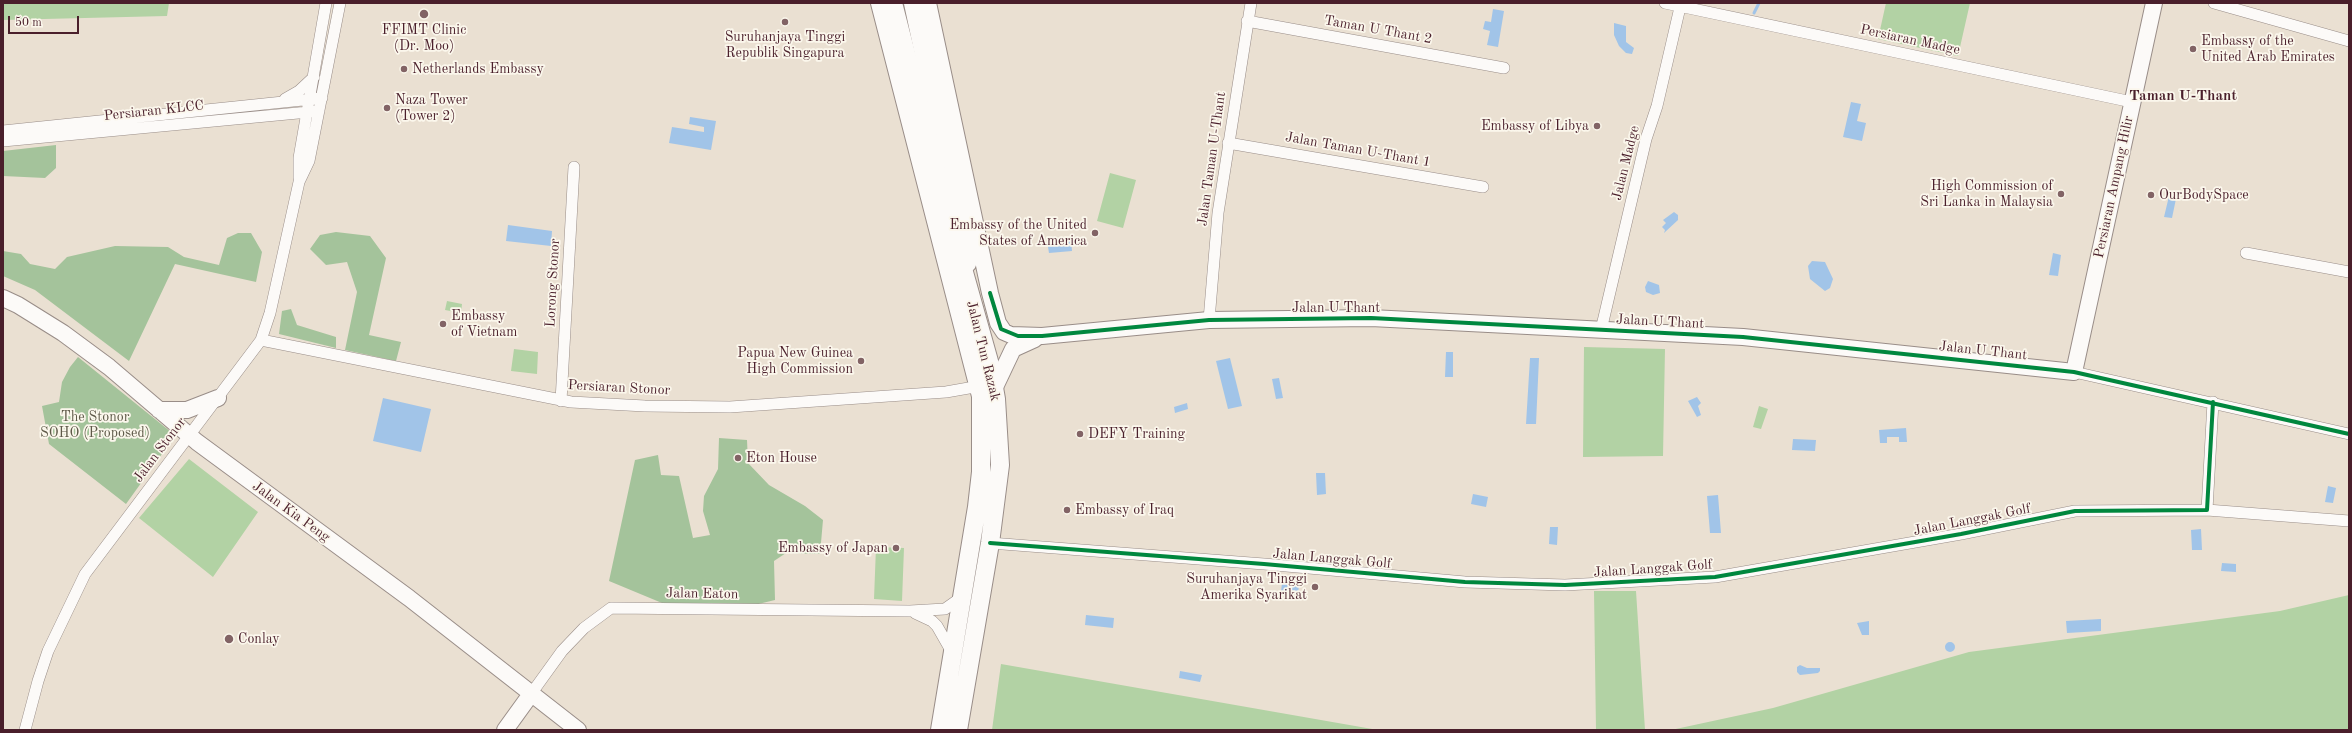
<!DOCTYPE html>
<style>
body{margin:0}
#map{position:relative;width:2352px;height:733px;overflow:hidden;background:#eae0d2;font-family:"Old Standard TT",serif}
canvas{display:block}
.frame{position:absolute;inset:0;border:4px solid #4a1f2b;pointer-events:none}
.scale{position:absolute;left:8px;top:16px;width:71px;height:18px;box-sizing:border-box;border:2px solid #4a1f2b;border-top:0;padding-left:5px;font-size:12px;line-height:14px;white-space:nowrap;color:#4a1f2b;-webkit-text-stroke:3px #fbf7ec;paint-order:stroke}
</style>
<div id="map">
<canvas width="2352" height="733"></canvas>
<div class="frame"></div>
<div class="scale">50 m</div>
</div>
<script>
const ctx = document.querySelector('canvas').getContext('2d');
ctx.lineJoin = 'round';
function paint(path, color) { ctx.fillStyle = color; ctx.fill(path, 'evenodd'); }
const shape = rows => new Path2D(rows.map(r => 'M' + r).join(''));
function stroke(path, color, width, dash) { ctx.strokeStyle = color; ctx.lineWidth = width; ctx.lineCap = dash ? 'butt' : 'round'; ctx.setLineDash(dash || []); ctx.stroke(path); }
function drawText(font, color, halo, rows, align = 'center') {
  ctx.font = font + ' "Old Standard TT",serif'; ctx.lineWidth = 3.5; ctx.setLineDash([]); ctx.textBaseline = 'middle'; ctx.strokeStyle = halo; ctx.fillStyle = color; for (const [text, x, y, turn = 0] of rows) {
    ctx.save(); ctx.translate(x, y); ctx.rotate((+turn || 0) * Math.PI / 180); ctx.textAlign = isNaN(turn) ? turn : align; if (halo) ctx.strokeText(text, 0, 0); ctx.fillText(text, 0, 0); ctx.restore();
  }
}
paint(shape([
 [3,3,169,3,167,16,3,20],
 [1886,3,1970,3,1958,56,1878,39],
 [1110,173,1136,180,1123,228,1097,221],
 [447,301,462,304,461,313,445,310],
 [1584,347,1665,349,1663,456,1583,457],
 [514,349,538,352,537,374,511,371],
 [1759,406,1768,409,1761,429,1753,427],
 [189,459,258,512,213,577,139,518],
 [876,547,904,548,902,601,874,599],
 [1594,591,1636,591,1645,730,1596,730],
 [2349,595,2349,730,1671,730,1773,708,1969,652,2280,611],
 [1001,664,1378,730,1517,730,992,730]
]), '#b2d2a4');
paint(shape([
 [56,145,56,168,45,178,3,176,3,151],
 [336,232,370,236,386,258,369,335,401,342,396,361,345,350,357,292,347,262,326,265,310,249,320,235],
 [238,233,251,233,262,252,256,282,175,264,129,361,35,290,3,276,3,251,21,254,30,264,55,269,67,257,115,246,168,247,184,257,219,265,227,238],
 [291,309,297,325,336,337,336,348,279,334,282,311],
 [78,357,171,432,172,440,126,504,49,444,42,406,59,402,62,382,70,367],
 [719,438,747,440,748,463,769,485,805,506,823,520,820,554,786,553,774,561,775,600,754,605,662,603,609,581,635,460,658,455,661,475,679,476,693,538,710,535,703,511,704,496,718,469]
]), '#a4c39b');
paint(shape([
 [1493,9,1504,11,1498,47,1487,45,1490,31,1483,29,1485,21,1491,22],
 [1614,23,1626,26,1626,42,1634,48,1632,54,1626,53,1619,46,1614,35],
 [1851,102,1861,104,1857,121,1866,123,1862,141,1843,137],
 [690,117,716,121,711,150,669,143,672,127,704,132,704,127,689,124],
 [2170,192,2177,194,2172,218,2164,217],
 [1674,212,1678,215,1678,220,1664,233,1665,230,1662,227,1666,223,1663,220],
 [508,225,552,231,551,246,506,241],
 [1071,239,1072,251,1049,253,1047,241],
 [2053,253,2061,255,2058,276,2049,275],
 [1812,261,1825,262,1833,279,1830,288,1825,291,1810,279,1808,266],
 [1648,281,1659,285,1660,293,1653,295,1646,292,1645,287],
 [1446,352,1453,352,1453,377,1445,377],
 [1230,358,1242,406,1228,409,1216,361],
 [1530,358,1539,358,1536,424,1526,424],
 [1279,378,1283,398,1276,399,1272,379],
 [1697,397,1701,403,1698,406,1701,415,1697,417,1688,401],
 [383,398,431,409,421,452,373,441],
 [1187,403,1188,409,1175,413,1174,407],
 [1906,428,1907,442,1899,442,1899,437,1887,437,1887,443,1880,443,1879,430],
 [1793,439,1816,440,1815,451,1792,450],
 [1316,473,1325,473,1326,494,1317,495],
 [2328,486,2336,488,2333,503,2325,502],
 [1473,494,1488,497,1486,507,1471,504],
 [1718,495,1721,533,1710,533,1707,496],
 [1550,527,1558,527,1557,545,1549,544],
 [2201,529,2202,550,2192,550,2191,530],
 [2222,563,2236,564,2236,572,2221,571],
 [1282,583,1299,585,1298,594,1281,592],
 [1086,615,1114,618,1113,628,1085,625],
 [2101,619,2101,631,2067,633,2066,621],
 [1869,621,1869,635,1862,635,1857,623],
 '1945 647a5 5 0 1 1 10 0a5 5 0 1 1-10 0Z',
 [1800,665,1807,668,1820,668,1820,671,1818,673,1800,675,1797,672,1797,667],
 [1180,671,1202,675,1200,682,1179,678]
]), '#a1c4e8');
stroke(shape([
 [1754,13,1759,3]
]), '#a1c4e8', 3);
const street = shape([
 [1665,3,2132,102],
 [2214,3,2349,41],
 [1247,21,1504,68],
 [285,99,299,91,314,77],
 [3,131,322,98],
 [3,141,319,111],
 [1228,143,1483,187],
 [299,178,299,158,326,3],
 [2246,253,2349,272],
 [1209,320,1218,213,1251,3],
 [1601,330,1646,139,1657,106,1681,3],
 [261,340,571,402,645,406,730,407,946,392,980,386],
 [2074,372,2349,434],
 [561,401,574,167],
 [2207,510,2349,521],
 [990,543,1264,564,1465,582,1565,585,1715,577,1961,534,2075,511,2207,510,2213,402],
 [915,613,932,621,937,626,953,654],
 [531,694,562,651,584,628,611,608,910,611,945,609,962,597],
 [25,730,38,681,48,651,85,574,261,340,270,313,299,182,309,161,340,3]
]);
const secondary = shape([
 [912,3,968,264],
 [928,3,990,293,998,323,1004,332,1011,335,1042,336,1209,320,1371,318,1743,337,2074,372,2154,3],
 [3,298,18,305,63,333,109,367,197,442,409,598,578,730],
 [995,387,1013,349,1035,339],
 [159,410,187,410,218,398],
 [505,730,531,694]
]);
const primary = shape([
 [880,3,981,396,981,472,977,507,940,730],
 [893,3,944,201,990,365,996,399,1000,465,990,543,958,730]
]);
stroke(street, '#998d88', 12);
stroke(secondary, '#998d88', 18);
stroke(primary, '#998d88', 20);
stroke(street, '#fcfaf8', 11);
stroke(secondary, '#fcfaf8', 16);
stroke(primary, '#fcfaf8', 18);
stroke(shape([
 [990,293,1001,329,1018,336,1042,336,1209,320,1371,318,1743,337,2074,372,2349,434],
 [990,543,1264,564,1465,582,1565,585,1715,577,1961,534,2075,511,2207,510,2213,402]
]), '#00873e', 4);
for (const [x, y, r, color] of [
 [424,14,5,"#826365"],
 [785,22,4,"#826365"],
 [2193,49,4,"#826365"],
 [404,69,4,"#826365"],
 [387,108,4,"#826365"],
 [1597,126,4,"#826365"],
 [2061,194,4,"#826365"],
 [2151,195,4,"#826365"],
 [1095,233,4,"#826365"],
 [443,324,4,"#826365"],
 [861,361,4,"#826365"],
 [1080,434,4,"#826365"],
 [738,458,4,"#826365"],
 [1067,510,4,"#826365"],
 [896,548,4,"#826365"],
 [1315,587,4,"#826365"],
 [229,639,5,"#826365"]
]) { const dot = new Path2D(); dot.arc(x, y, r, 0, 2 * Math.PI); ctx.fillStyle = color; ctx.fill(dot); stroke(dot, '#fbf7ec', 1.5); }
drawText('14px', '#4a1f2b', '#fbf7ec', [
 ["FFIMT Clinic",424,30,"center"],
 ["(Dr. Moo)",424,46,"center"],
 ["Suruhanjaya Tinggi",785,37,"center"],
 ["Republik Singapura",785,53,"center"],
 ["Embassy of the",2201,41],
 ["United Arab Emirates",2201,57],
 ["Netherlands Embassy",412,69],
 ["Naza Tower",395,100],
 ["(Tower 2)",395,116],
 ["Embassy of Libya",1589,126,"right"],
 ["High Commission of",2053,186,"right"],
 ["Sri Lanka in Malaysia",2053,202,"right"],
 ["OurBodySpace",2159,195],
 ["Embassy of the United",1087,225,"right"],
 ["States of America",1087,241,"right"],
 ["Embassy",451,316],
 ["of Vietnam",451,332],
 ["Papua New Guinea",853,353,"right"],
 ["High Commission",853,369,"right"],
 ["DEFY Training",1088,434],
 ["Eton House",746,458],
 ["Embassy of Iraq",1075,510],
 ["Embassy of Japan",888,548,"right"],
 ["Suruhanjaya Tinggi",1307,579,"right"],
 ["Amerika Syarikat",1307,595,"right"],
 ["Conlay",238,639]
], 'left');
drawText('14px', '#4a1f2b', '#fbf7ec', [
 ["Taman U Thant 2",1378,30,10],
 ["Persiaran Madge",1910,40,12],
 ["Persiaran KLCC",154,111,-6],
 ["Jalan Taman U-Thant 1",1358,150,10],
 ["Jalan Taman U-Thant",1212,159,-82],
 ["Jalan Madge",1626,163,-76],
 ["Persiaran Ampang Hilir",2114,187,-78],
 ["Lorong Stonor",553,283,-87],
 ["Jalan U Thant",1336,308],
 ["Jalan U Thant",1660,322,3],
 ["Jalan Tun Razak",983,351,76],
 ["Jalan U Thant",1983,351,6],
 ["Persiaran Stonor",619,388,3],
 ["Jalan Stonor",160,450,-53],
 ["Jalan Kia Peng",291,512,36],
 ["Jalan Langgak Golf",1972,520,-11],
 ["Jalan Langgak Golf",1332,559,5],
 ["Jalan Langgak Golf",1653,569,-4],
 ["Jalan Eaton",702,594,1]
]);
drawText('14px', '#5e5948', '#fbf7ec', [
 ["The Stonor",95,417],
 ["SOHO (Proposed)",95,433]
]);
drawText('bold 15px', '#4a1f2b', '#fbf7ec', [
 ["Taman U-Thant",2183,96]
]);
</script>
